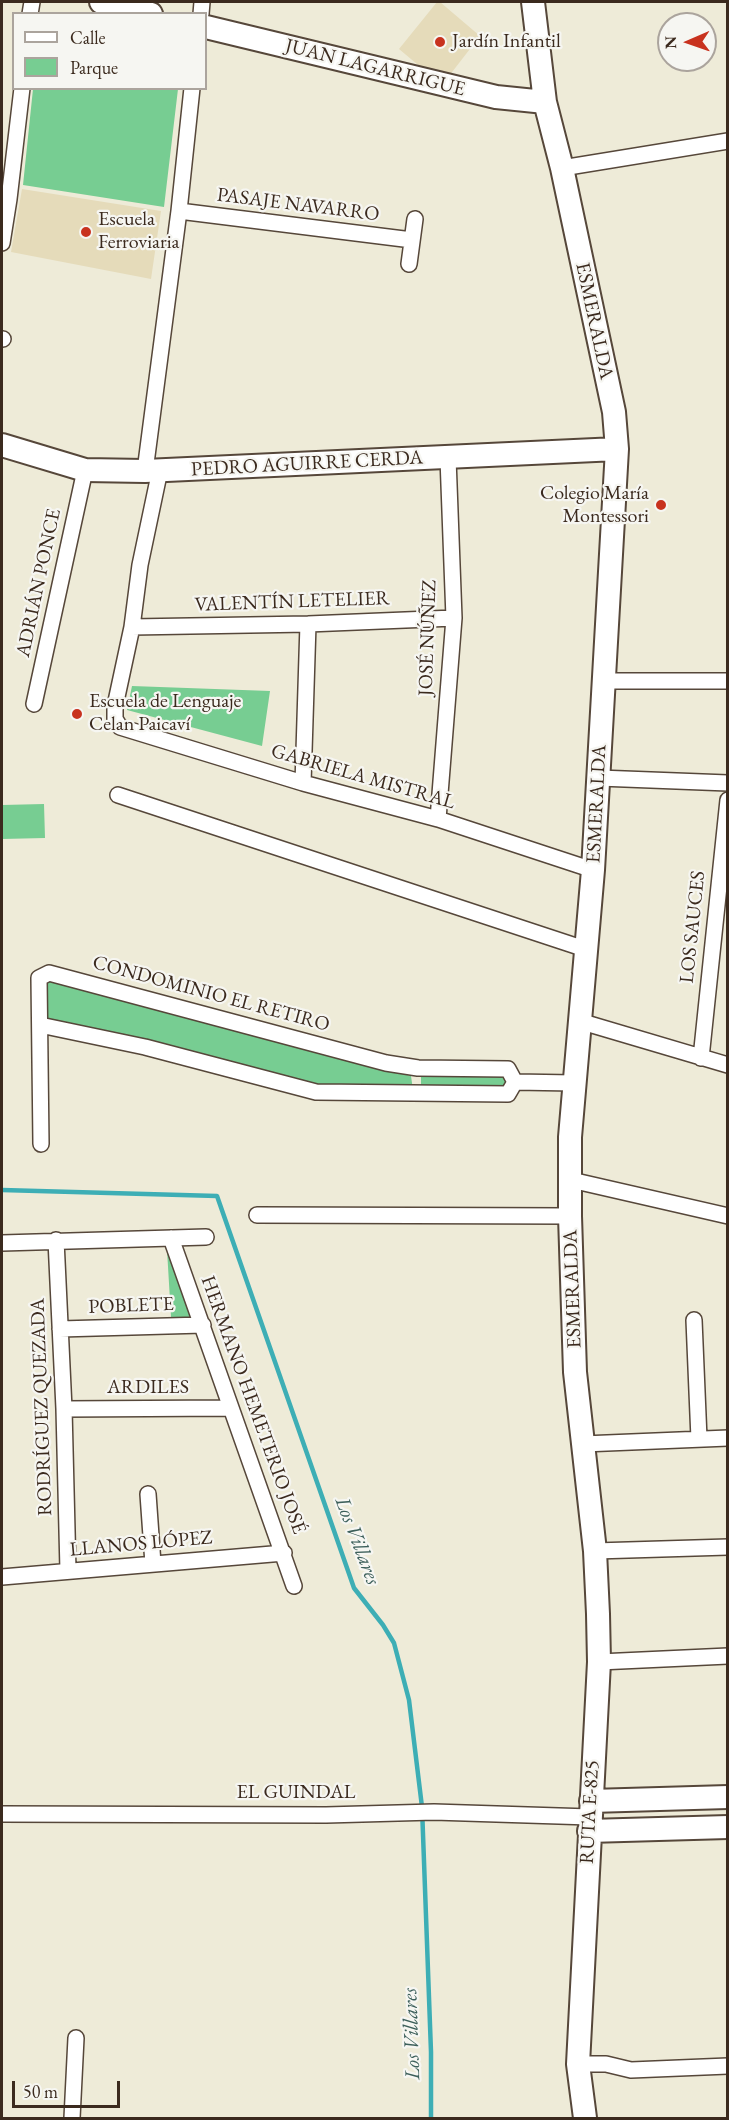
<!DOCTYPE html>
<meta charset="utf-8">
<style>
body{margin:0}
#map{position:relative;width:729px;height:2120px;overflow:hidden;background:#eeebd8;font-family:"EB Garamond",serif}
canvas{display:block}
.frame{position:absolute;inset:0;border:3px solid #3b2a1e;pointer-events:none}
.legend{position:absolute;left:12px;top:12px;width:195px;height:78px;box-sizing:border-box;background:#f6f6f2;border:2px solid #aba49d;margin:0;padding:8px 10px;list-style:none;font-size:18px;color:#3b2a1e}
.legend li{display:flex;align-items:center;gap:12px;height:30px}
.legend b{width:30px;border:2px solid #aba49d}
.north{position:absolute;left:657px;top:12px;width:60px;height:60px;box-sizing:border-box;background:#f6f6f2;border:2px solid #aba49d;border-radius:50%;rotate:268deg;font-size:16px;font-weight:700;line-height:24px;text-align:center;color:#3b2a1e}
.north::after{content:'';display:block;margin:auto;width:21px;height:27px;background:#c8321e;clip-path:polygon(50% 0,100% 100%,50% 72%,0 100%)}
.scale{position:absolute;left:12px;top:2081px;width:108px;height:27px;box-sizing:border-box;border:3px solid #3b2a1e;border-top:0;padding-left:8px;font-size:18px;line-height:21px;white-space:nowrap;color:#3b2a1e;-webkit-text-stroke:4px #f6f6f2;paint-order:stroke}
</style>
<div id="map">
<canvas width="729" height="2120"></canvas>
<div class="frame"></div>
<ul class="legend">
<li><b style="height:8px;background:#fff"></b>Calle</li>
<li><b style="height:16px;background:#77cd92"></b>Parque</li>
</ul>
<div class="north">N</div>
<div class="scale">50 m</div>
</div>
<script>
const ctx = document.querySelector('canvas').getContext('2d');
ctx.lineJoin = 'round';
function paint(path, color) { ctx.fillStyle = color; ctx.fill(path, 'evenodd'); }
const shape = rows => new Path2D(rows.map(r => 'M' + r).join(''));
function stroke(path, color, width, dash) { ctx.strokeStyle = color; ctx.lineWidth = width; ctx.lineCap = dash ? 'butt' : 'round'; ctx.setLineDash(dash || []); ctx.stroke(path); }
function drawText(font, color, halo, rows, align = 'center') {
  ctx.font = font + ' "EB Garamond",serif'; ctx.lineWidth = 4.5; ctx.setLineDash([]); ctx.textBaseline = 'middle'; ctx.strokeStyle = halo; ctx.fillStyle = color; for (const [text, x, y, turn = 0] of rows) {
    ctx.save(); ctx.translate(x, y); ctx.rotate((+turn || 0) * Math.PI / 180); ctx.textAlign = isNaN(turn) ? turn : align; if (halo) ctx.strokeText(text, 0, 0); ctx.fillText(text, 0, 0); ctx.restore();
  }
}
paint(shape([
 [437,2,440,2,480,36,442,85,399,49],
 [22,189,161,211,151,279,11,252]
]), '#e5dbba');
paint(shape([
 [33,89,178,89,164,207,23,185],
 [132,686,270,691,262,746,127,710],
 [44,804,45,838,2,839,2,805],
 [49,979,411,1076,413,1090,313,1088,45,1021,45,985],
 [507,1071,512,1083,504,1092,421,1093,421,1073],
 [167,1250,190,1317,171,1317]
]), '#77cd92');
stroke(shape([
 [2,1190,217,1196,354,1588,383,1625,394,1643,409,1700,422,1807,431,2052,431,2118]
]), '#3daeb5', 4.5);
const street = shape([
 [30,14,32,2],
 [201,14,202,2],
 [562,168,728,141],
 [179,211,412,240],
 [2,243,9,199,22,88],
 [409,264,415,219],
 [2,339,3,339],
 [160,470,140,565,132,627,115,706,115,719,120,727,303,783,438,819,593,870],
 [145,471,179,211,192,88],
 [132,627,308,624,454,618],
 [604,681,728,681],
 [34,704,85,470],
 [599,778,728,783],
 [303,783,308,624],
 [118,795,585,949],
 [438,819,454,618,448,458],
 [579,1021,728,1065],
 [40,1025,145,1047,316,1092,508,1094,515,1082],
 [701,1058,728,800],
 [41,1144,39,978,49,973,386,1063,418,1068,508,1069,515,1082,574,1083],
 [571,1180,728,1216],
 [257,1215,570,1216],
 [171,1238,294,1586],
 [56,1240,64,1409,68,1571],
 [2,1243,206,1237],
 [694,1320,699,1439],
 [60,1329,203,1325],
 [64,1409,231,1408],
 [583,1444,728,1438],
 [148,1494,153,1564],
 [595,1551,728,1547],
 [2,1577,284,1553],
 [599,1662,728,1656],
 [2,1814,326,1815,434,1812,590,1817],
 [578,2064,606,2064,631,2070,728,2066],
 [72,2118,76,2038]
]);
const secondary = shape([
 [101,2,151,14],
 [533,2,545,102,562,168,614,412,617,449,593,870,570,1137,570,1216,575,1372,595,1551,598,1614,599,1662,578,2064,585,2118],
 [206,27,496,97,545,102],
 [2,445,85,470,145,471,617,449],
 [591,1801,728,1797],
 [589,1831,728,1827]
]);
stroke(street, '#56473a', 18);
stroke(secondary, '#56473a', 26);
stroke(street, '#fff', 15);
stroke(secondary, '#fff', 22);
for (const [x, y, r, color] of [
 [440,42,6,"#c8321e"],
 [86,232,6,"#c8321e"],
 [661,505,6,"#c8321e"],
 [77,714,6,"#c8321e"]
]) { const dot = new Path2D(); dot.arc(x, y, r, 0, 2 * Math.PI); ctx.fillStyle = color; ctx.fill(dot); stroke(dot, '#f6f6f2', 2); }
drawText('20px', '#3b2a1e', '#f6f6f2', [
 ["Jardín Infantil",452,42],
 ["Escuela",98,220],
 ["Ferroviaria",98,243],
 ["Colegio María",649,494,"right"],
 ["Montessori",649,517,"right"],
 ["Escuela de Lenguaje",89,702],
 ["Celan Paicaví",89,725]
], 'left');
drawText('20px', '#3b2a1e', '#f6f6f2', [
 ["JUAN LAGARRIGUE",375,68,14],
 ["PASAJE NAVARRO",298,205,7],
 ["ESMERALDA",594,321,78],
 ["PEDRO AGUIRRE CERDA",307,464,-3],
 ["ADRIÁN PONCE",39,583,-78],
 ["VALENTÍN LETELIER",292,602,-2],
 ["JOSÉ NÚÑEZ",428,638,-88],
 ["GABRIELA MISTRAL",363,777,16],
 ["ESMERALDA",597,804,-87],
 ["LOS SAUCES",693,927,-84],
 ["CONDOMINIO EL RETIRO",211,994,15],
 ["ESMERALDA",573,1289,-92],
 ["POBLETE",131,1306,-2],
 ["ARDILES",148,1388],
 ["HERMANO HEMETERIO JOSÉ",253,1405,70],
 ["RODRÍGUEZ QUEZADA",42,1407,-92],
 ["LLANOS LÓPEZ",141,1544,-5],
 ["EL GUINDAL",296,1793],
 ["RUTA E-825",590,1812,-87]
]);
drawText('italic 21px', '#3c5f5a', '#f6f6f2', [
 ["Los Villares",357,1541,69],
 ["Los Villares",412,2034,-92]
]);
</script>
